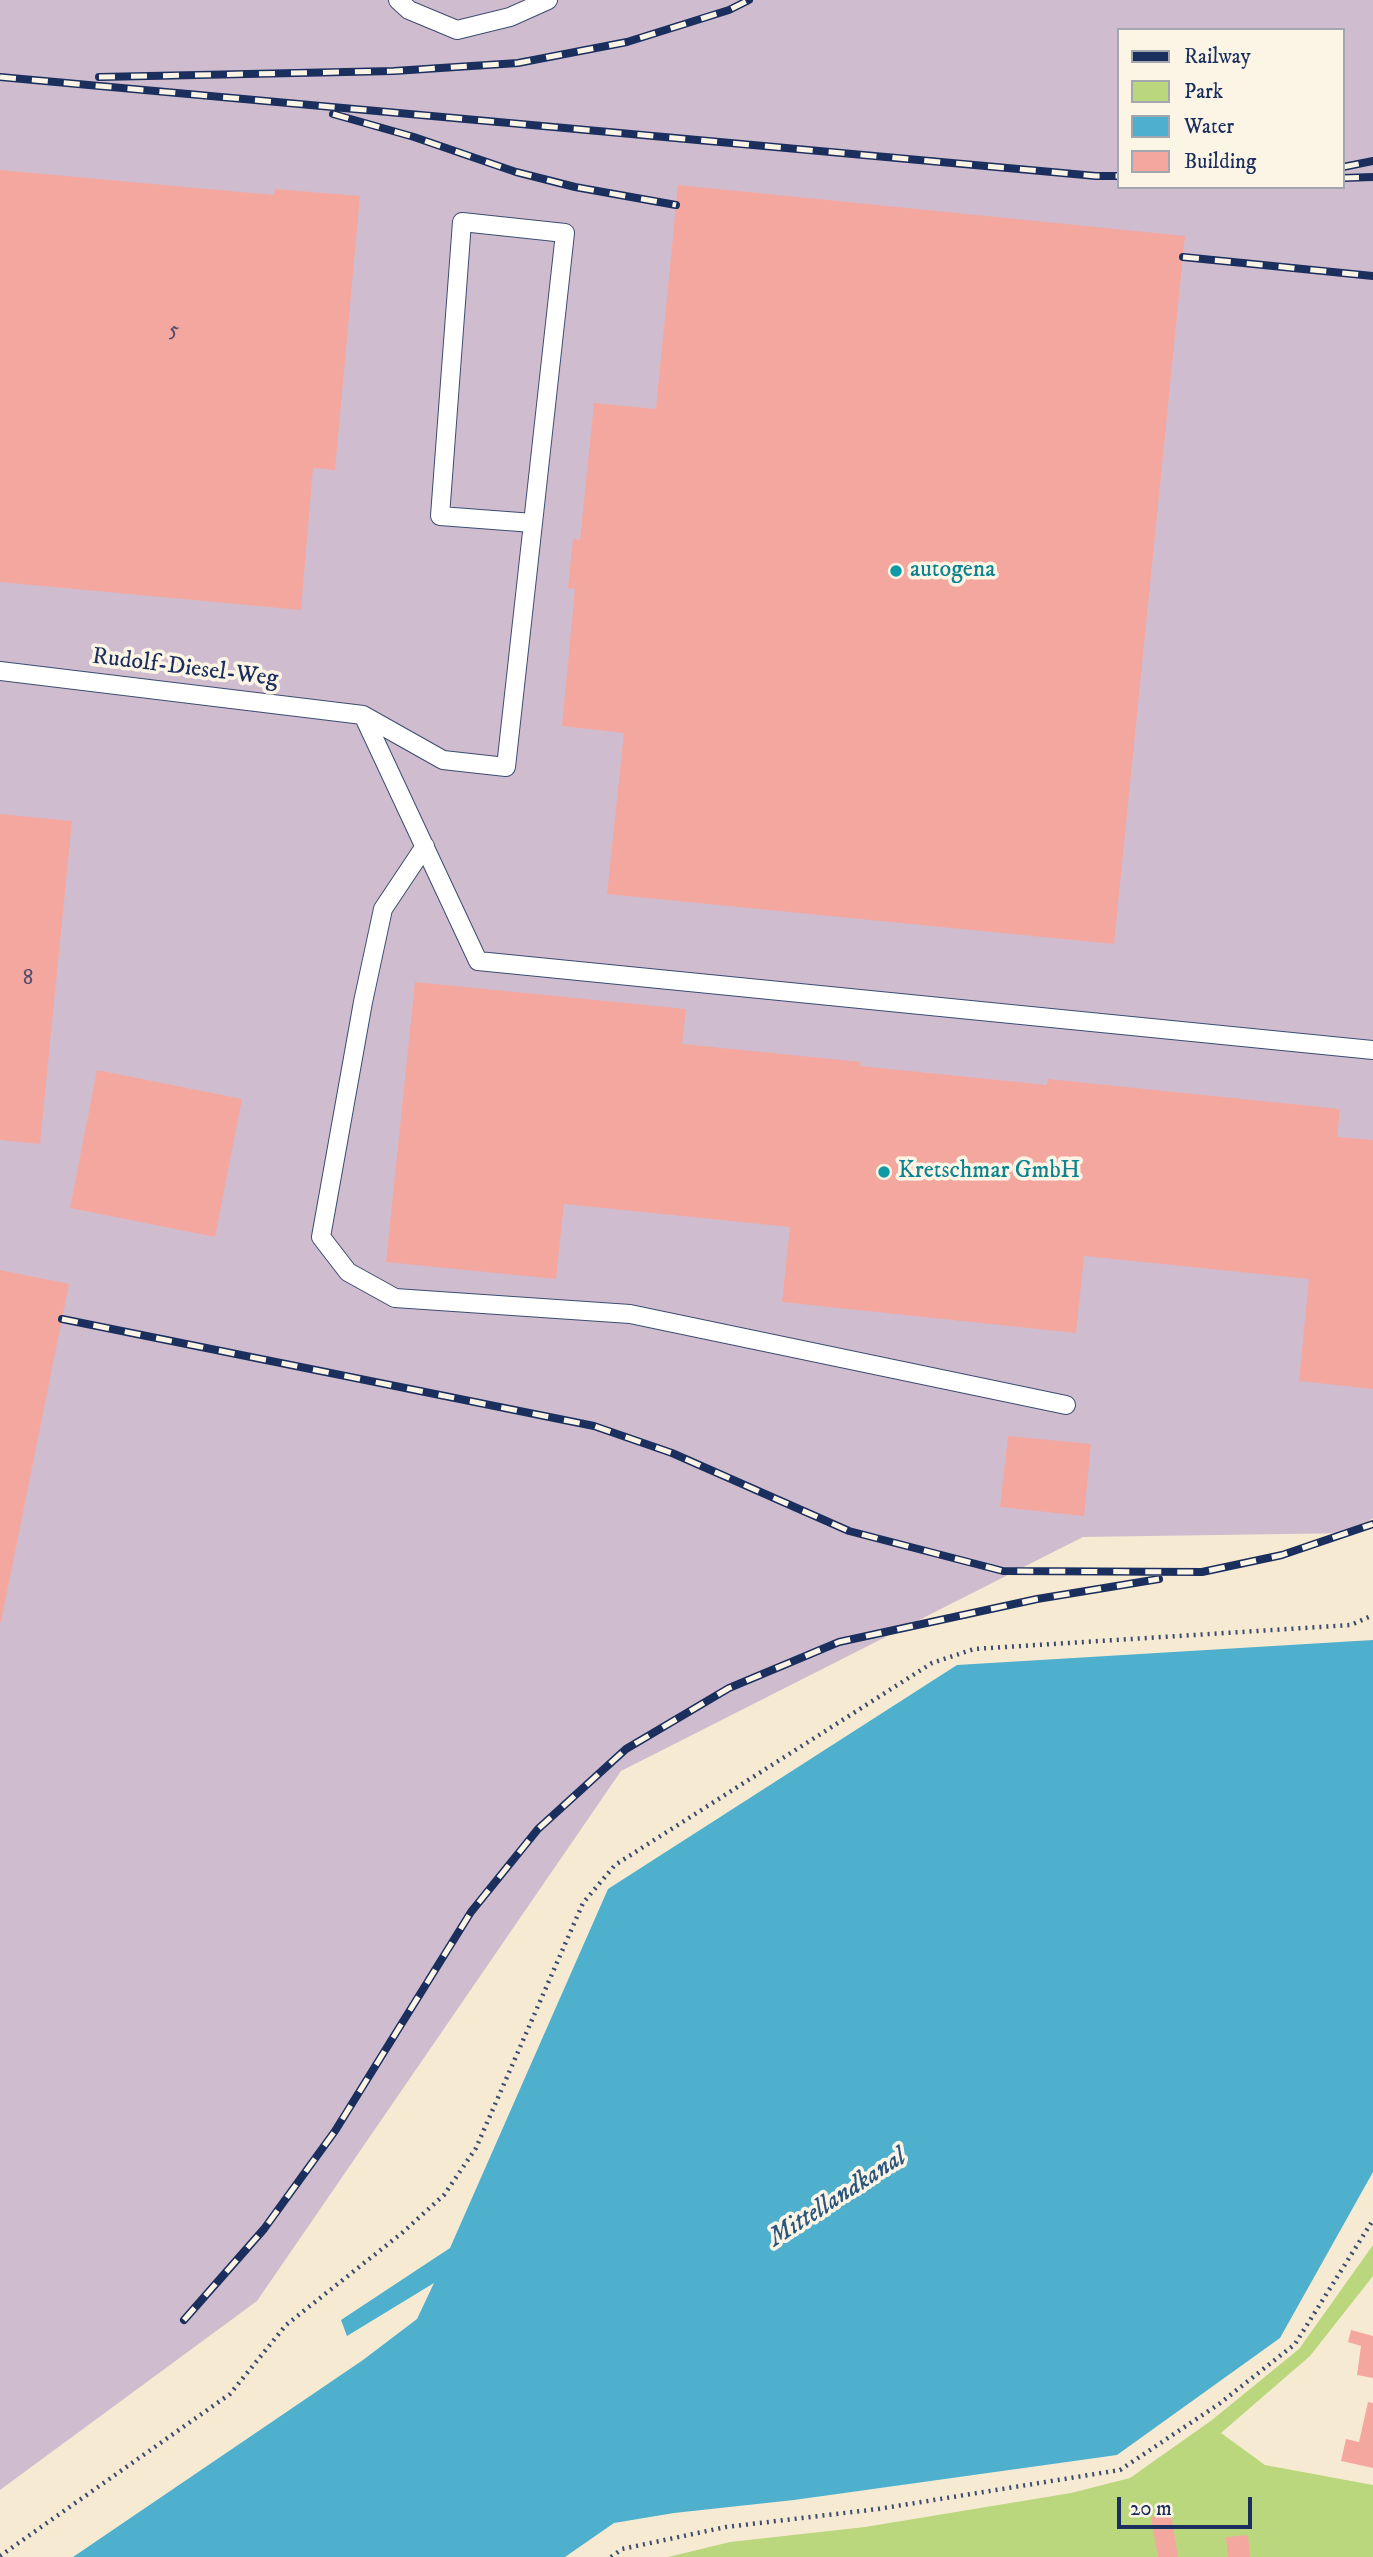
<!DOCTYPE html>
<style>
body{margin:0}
#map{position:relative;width:1373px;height:2557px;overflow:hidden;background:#f7ead3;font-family:"IM FELL DW Pica",serif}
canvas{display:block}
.legend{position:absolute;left:1117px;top:28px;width:228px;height:161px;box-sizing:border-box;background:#fcf5e5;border:2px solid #a2a6af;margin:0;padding:9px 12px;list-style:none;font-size:21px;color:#1b2f5e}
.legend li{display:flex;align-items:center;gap:14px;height:35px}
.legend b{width:35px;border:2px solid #a2a6af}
.scale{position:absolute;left:1117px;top:2497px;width:135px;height:32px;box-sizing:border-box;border:4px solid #1b2f5e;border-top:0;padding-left:9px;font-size:21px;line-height:24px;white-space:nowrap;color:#1b2f5e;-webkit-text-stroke:5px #fcf5e5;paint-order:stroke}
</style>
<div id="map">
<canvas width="1373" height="2557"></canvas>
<ul class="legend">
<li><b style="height:9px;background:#1b2f5e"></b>Railway</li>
<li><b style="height:19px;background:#bbd77d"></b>Park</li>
<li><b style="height:19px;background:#4eb0cd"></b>Water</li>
<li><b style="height:19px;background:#f4a79f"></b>Building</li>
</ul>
<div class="scale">20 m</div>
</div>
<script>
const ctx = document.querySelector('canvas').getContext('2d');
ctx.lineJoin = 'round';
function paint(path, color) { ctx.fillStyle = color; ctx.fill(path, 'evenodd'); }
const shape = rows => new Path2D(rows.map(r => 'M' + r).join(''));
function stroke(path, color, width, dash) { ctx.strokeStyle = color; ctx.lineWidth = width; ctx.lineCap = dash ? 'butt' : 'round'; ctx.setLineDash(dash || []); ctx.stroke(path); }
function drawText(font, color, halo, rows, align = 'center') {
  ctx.font = font + ' "IM FELL DW Pica",serif'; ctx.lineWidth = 7; ctx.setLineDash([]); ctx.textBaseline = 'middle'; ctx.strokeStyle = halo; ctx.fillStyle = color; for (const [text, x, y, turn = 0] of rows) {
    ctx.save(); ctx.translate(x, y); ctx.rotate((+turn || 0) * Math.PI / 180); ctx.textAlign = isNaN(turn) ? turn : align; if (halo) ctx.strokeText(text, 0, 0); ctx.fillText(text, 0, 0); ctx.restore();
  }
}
paint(shape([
 [0,0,1373,0,1373,1518,1352,1533,1083,1537,621,1771,257,2301,0,2490],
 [1119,30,1343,30,1343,187,1119,187]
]), '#cfbdcf');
paint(shape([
 [1373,2245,1373,2276,1310,2356,1221,2433,1265,2465,1373,2485,1373,2557,668,2557,730,2542,865,2527,1071,2493,1130,2478,1212,2420,1299,2349]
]), '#bbd77d');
paint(shape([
 [1373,1640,1373,2172,1280,2338,1117,2455,794,2500,674,2513,614,2523,565,2557,73,2557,363,2360,417,2319,434,2283,347,2336,341,2320,450,2248,608,1889,957,1665]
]), '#4eb0cd');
paint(shape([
 [0,170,274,195,275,189,360,196,335,470,313,468,301,610,0,582],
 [678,185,1185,236,1114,944,607,894,624,733,562,726,575,589,568,588,573,539,580,540,594,403,656,409],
 [0,814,72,821,40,1144,0,1140],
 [415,982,686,1009,682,1044,861,1062,860,1066,1047,1085,1048,1079,1340,1109,1337,1137,1373,1140,1373,1389,1299,1381,1309,1279,1084,1256,1076,1333,782,1302,790,1227,564,1204,556,1279,386,1262],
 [97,1070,242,1099,215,1237,70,1208],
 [0,1270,69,1284,1,1622,0,1622],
 [1008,1436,1091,1444,1084,1516,1000,1507],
 [1351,2330,1373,2336,1373,2378,1357,2375,1361,2346,1348,2342],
 [1368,2402,1373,2403,1373,2468,1341,2461,1346,2439,1359,2442],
 [1171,2514,1178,2557,1158,2557,1151,2517],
 [1248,2535,1250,2557,1228,2557,1226,2537]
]), '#f4a79f');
const service = shape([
 [398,0,409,10,457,30,510,17,548,0],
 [0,671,363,715,443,760,506,767,533,523,565,233,462,222,440,516,533,523],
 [363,715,478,961,1373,1050],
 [425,846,383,909,363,1002,321,1237,348,1272,395,1298,630,1314,1066,1405]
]);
stroke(service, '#3c4b70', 20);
stroke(shape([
 [0,2556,230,2394,286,2325,402,2233,444,2195,476,2148,583,1903,615,1865,932,1663,974,1649,1351,1625,1373,1615],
 [611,2557,622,2549,726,2527,878,2509,1120,2470,1219,2404,1295,2344,1373,2220]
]), '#3c4b70', 4.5, [2, 5]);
stroke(service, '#fff', 18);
const rail = shape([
 [0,77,1096,176,1119,176],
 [99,77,394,71,518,63,627,42,729,10,749,0],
 [333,114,414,137,516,172,575,187,676,205],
 [1343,167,1373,161],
 [1343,178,1373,177],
 [1183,257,1373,276],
 [62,1319,594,1426,672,1453,849,1531,1003,1571,1202,1572,1282,1555,1373,1524],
 [184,2320,264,2229,335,2131,471,1912,538,1829,626,1749,729,1688,839,1642,1037,1599,1159,1579]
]);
stroke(rail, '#1b2f5e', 8);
stroke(rail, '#fcf5e5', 5, [16]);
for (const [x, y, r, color] of [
 [896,571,7,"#0f9aa8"],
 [884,1172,7,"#0f9aa8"]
]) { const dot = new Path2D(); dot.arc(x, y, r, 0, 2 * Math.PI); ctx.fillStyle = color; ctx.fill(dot); stroke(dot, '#fcf5e5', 2.5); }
drawText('21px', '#514d6e', null, [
 ["5",174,332],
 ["8",28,980]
]);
drawText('24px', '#0d838f', '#fcf5e5', [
 ["autogena",910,571],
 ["Kretschmar GmbH",898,1172]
], 'left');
drawText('24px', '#1b2f5e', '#fcf5e5', [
 ["Rudolf-Diesel-Weg",185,669,7]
]);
drawText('italic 26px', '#2a567f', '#fcf5e5', [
 ["Mittellandkanal",838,2199,-33]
]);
</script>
